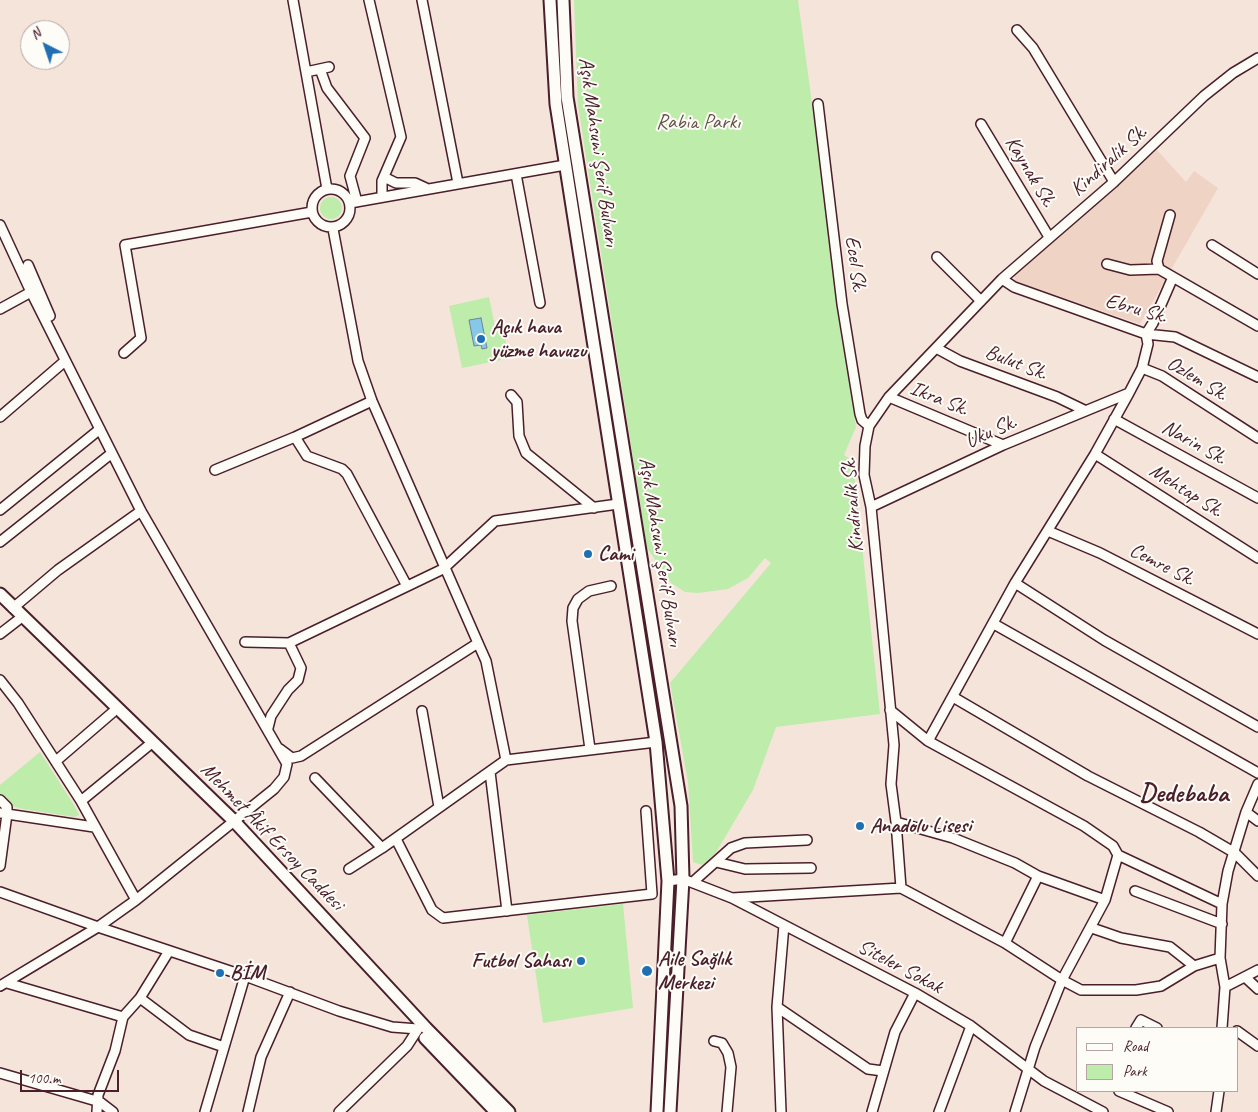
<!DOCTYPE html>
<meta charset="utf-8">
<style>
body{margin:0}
#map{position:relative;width:1258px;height:1112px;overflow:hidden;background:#f5e4da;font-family:Caveat,sans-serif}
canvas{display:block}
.legend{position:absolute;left:1076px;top:1027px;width:162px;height:65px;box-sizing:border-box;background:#fdfcf7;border:1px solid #b5a4a5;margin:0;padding:6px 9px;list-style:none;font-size:15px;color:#4a1f2b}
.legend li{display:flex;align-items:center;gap:10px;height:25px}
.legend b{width:25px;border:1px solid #b5a4a5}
.north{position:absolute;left:20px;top:20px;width:50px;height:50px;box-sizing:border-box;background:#fdfcf7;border:1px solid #b5a4a5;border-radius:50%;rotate:319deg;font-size:14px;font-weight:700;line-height:20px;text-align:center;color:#4a1f2b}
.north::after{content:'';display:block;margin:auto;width:18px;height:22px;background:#1f6fb2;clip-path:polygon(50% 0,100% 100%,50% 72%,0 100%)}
.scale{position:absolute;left:20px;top:1070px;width:99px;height:22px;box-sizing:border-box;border:2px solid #4a1f2b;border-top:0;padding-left:6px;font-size:15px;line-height:18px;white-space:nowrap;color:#4a1f2b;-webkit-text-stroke:4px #fdfcf7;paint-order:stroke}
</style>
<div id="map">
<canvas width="1258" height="1112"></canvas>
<ul class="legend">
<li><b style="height:6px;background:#fdfcf7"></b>Road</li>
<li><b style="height:14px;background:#beecab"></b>Park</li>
</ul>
<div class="north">N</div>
<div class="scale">100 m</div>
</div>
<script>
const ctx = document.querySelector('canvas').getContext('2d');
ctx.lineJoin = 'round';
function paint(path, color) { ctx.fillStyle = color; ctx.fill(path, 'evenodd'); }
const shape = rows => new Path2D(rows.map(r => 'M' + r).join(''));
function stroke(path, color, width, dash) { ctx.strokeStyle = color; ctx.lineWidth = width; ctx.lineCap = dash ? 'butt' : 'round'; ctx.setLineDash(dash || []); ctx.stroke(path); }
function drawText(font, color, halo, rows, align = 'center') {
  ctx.font = font + ' Caveat,sans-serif'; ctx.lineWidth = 4; ctx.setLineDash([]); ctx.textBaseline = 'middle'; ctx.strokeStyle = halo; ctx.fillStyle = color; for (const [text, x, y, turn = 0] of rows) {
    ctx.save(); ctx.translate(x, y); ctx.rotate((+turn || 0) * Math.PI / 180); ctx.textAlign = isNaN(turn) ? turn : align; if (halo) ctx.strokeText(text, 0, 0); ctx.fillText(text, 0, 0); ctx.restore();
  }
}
paint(shape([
 [1157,150,1186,182,1194,171,1218,188,1140,324,1015,281,1014,273]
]), '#efd3c5');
paint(shape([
 [574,0,798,0,856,427,844,455,853,461,880,714,776,727,753,790,715,854,702,865,693,862,688,782,670,683,771,563,765,558,748,578,728,589,698,593,685,592,671,583,647,548,578,105],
 '320 208a11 11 0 1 1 22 0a11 11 0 1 1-22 0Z',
 [489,297,496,332,503,330,507,346,498,348,501,360,462,368,449,306],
 [40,752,74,805,79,815,75,817,23,809,12,806,0,795,0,785],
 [623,904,633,1008,543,1023,527,915]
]), '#beecab');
const water = shape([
 [481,318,487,348,482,349,481,345,474,346,469,320,481,318]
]);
paint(water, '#87c7e8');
stroke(water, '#6f849c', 1);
const minor = shape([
 [293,0,327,189],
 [369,0,401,137,382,181,382,197],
 [422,0,458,183],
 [1017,30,1033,48,1114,182],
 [320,69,327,88,365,138,350,176,357,202],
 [306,72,329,67],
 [818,104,842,304,860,414,862,420,869,426],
 [981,124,1049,237],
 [516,174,540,303],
 [384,177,396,183,415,183,428,189],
 '312 208a19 19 0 1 1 38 0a19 19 0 1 1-38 0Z',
 [350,203,565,165],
 [1170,215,1157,261,1159,269,1258,326],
 [0,225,31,292,141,511,287,764,284,777,274,789,136,900,98,927,0,986],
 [333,229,358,361,372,401,478,643],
 [1212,245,1258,274],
 [937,257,981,301],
 [1107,264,1130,270,1159,269],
 [28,265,50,316],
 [1002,279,1014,287,1146,334,1175,337,1258,377],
 [0,309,31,292],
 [936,348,960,361,1057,397,1084,410],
 [124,353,141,338,125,245,312,212],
 [1142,368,1162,376,1258,438],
 [511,395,517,402,519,436,526,453,594,508],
 [889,397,1003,445],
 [0,417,65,361],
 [1114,419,1258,498],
 [295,437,307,456,342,469,347,474,407,586],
 [1095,454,1258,558],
 [215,470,295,437,372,401],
 [871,507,1003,445,1129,393],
 [0,510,100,429],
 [1048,531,1100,553,1258,634],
 [0,542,112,453],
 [1015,583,1104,640,1258,727],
 [13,608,58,570,141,511],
 [994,624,1258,773],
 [0,634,22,617],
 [245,642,289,643,301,668,298,680,288,690,271,716,268,728],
 [289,643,443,569,495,521,618,504],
 [0,680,18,703,81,801,136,900],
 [953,697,1088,776,1199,832,1235,853,1258,876],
 [890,710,928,741,1084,826,1113,846,1118,855,1222,904],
 [422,711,439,807],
 [928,741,1015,583,1095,454,1129,393,1142,368,1148,344,1146,334,1153,323,1173,277],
 [280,749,292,758,301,756,478,643,486,661,506,760],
 [590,749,572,621,573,608,578,599,589,591,611,586],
 [56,761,113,712],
 [490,772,507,911],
 [315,778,382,848,506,760,656,742],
 [0,800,7,807,7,814,0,866],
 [81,801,148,746],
 [1246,812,1258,821],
 [0,813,94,827],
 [896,822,953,838,1015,863,1038,876,1105,900],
 [396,839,432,910,443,918,652,894,646,811],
 [716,862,745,869,811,868],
 [349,869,382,848],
 [668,881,683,879,732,898,915,993,971,1026,1044,1081,1103,1112],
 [694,881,731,848,745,843,807,840],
 [901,888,1005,943,1062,980,1105,900,1118,855],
 [1135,891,1222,924],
 [0,892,98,927,245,976,339,1011,392,1027,418,1029,407,1046,339,1112],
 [732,898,901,888,896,822,891,784,894,745,871,507,864,475,865,446,869,426,889,397,1002,279,1114,182,1204,96,1233,73,1258,58],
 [1092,928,1121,938,1170,947,1194,966],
 [1005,943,1038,876],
 [1245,977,1258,989],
 [7,983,123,1017,140,998,169,951],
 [1225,987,1258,970],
 [140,998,189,1035,224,1047],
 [777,1007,868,1069,883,1071],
 [1136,1028,1141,1020,1157,1028],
 [1222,1028,1225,987,1220,958,1222,904,1228,871,1246,812,1258,784],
 [1237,1031,1258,1046],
 [714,1041,722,1043,728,1053,731,1067,727,1112],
 [0,1073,100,1102,113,1112],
 [1119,1091,1168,1112],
 [97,1112,98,1095,115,1051,123,1017],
 [205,1112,245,976],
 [248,1112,261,1057,290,992],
 [781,1112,777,1007,784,925],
 [872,1112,895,1032,915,993],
 [939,1112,971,1026],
 [1015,1112,1035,1047,1062,980,1081,990,1136,990,1161,986,1194,966,1220,958],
 [1216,1112,1219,1091]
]);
const major = shape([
 [550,0,556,104,656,742,668,881,657,1112],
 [563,0,567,97,681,806,683,879,670,1112],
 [0,594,233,820,426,1028,509,1112],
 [425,1038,496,1112]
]);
stroke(minor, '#4a1f2b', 12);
stroke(major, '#4a1f2b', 15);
stroke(minor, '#fdfcf7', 9);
stroke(major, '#fdfcf7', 11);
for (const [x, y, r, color] of [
 [481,339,5,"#1f6fb2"],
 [588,554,5,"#1f6fb2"],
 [860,826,5,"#1f6fb2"],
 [581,961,5,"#1f6fb2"],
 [647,971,6,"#1f6fb2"],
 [220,973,5,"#1f6fb2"]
]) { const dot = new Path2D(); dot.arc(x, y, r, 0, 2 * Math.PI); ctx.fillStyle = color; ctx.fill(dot); stroke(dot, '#fdfcf7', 2); }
drawText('21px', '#67524b', '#fdfcf7', [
 ["Rabia Parkı",698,122]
]);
drawText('21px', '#4a1f2b', '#fdfcf7', [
 ["Aşık Mahsuni Şerif Bulvarı",598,152,82],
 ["Kindiralik Sk.",1109,161,-42],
 ["Kaynak Sk.",1030,172,59],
 ["Ecel Sk.",855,264,82],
 ["Ebru Sk.",1136,309,15],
 ["Bulut Sk.",1016,363,21],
 ["Ozlem Sk.",1197,379,31],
 ["Ikra Sk.",939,399,22],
 ["Uku Sk.",991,432,-24],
 ["Narin Sk.",1194,443,29],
 ["Mehtap Sk.",1186,491,32],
 ["Kindiralik Sk.",853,505,-95],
 ["Aşık Mahsuni Şerif Bulvarı",660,552,81],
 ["Cemre Sk.",1162,565,27],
 ["Mehmet Âkif Ersoy Caddesi",272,837,46],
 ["Siteler Sokak",900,967,28]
]);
drawText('bold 21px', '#4a1f2b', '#fdfcf7', [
 ["Açık hava",491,327],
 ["yüzme havuzu",491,351],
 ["Cami",598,554],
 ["Anadolu Lisesi",870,826],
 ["Aile Sağlık",658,959],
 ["Merkezi",658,983],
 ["Futbol Sahası",571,961,"right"],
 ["BİM",230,973]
], 'left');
drawText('bold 26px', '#4a1f2b', '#fdfcf7', [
 ["Dedebaba",1184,794]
]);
</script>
